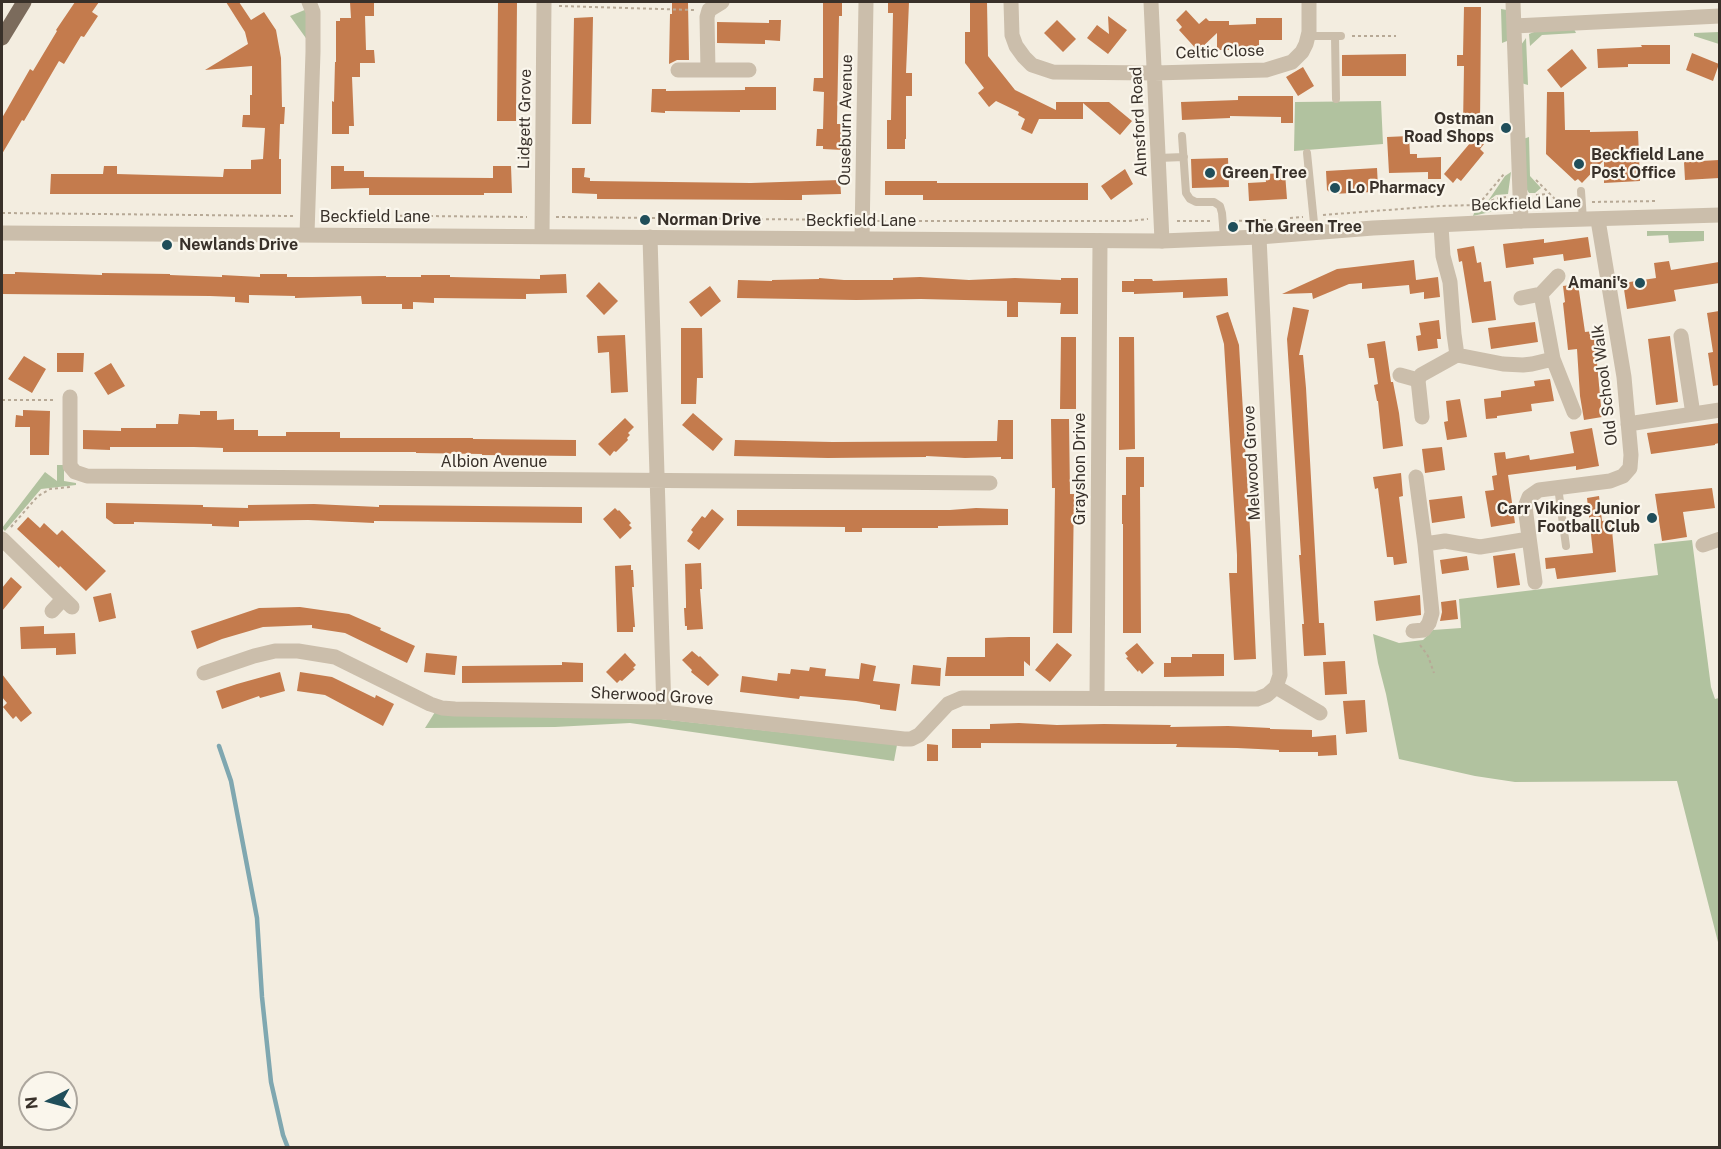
<!DOCTYPE html>
<style>
body{margin:0}
#map{position:relative;width:1721px;height:1149px;overflow:hidden;background:#f3ede0;font-family:"Public Sans",sans-serif}
canvas{display:block}
.frame{position:absolute;inset:0;border:3px solid #39312a;pointer-events:none}
.north{position:absolute;left:18px;top:1071px;width:60px;height:60px;box-sizing:border-box;background:#faf6ec;border:2px solid #ada79e;border-radius:50%;rotate:264deg;font-size:16px;font-weight:700;line-height:24px;text-align:center;color:#39312a}
.north::after{content:'';display:block;margin:auto;width:21px;height:27px;background:#204e5a;clip-path:polygon(50% 0,100% 100%,50% 72%,0 100%)}
</style>
<div id="map">
<canvas width="1721" height="1149"></canvas>
<div class="frame"></div>
<div class="north">N</div>
</div>
<script>
const ctx = document.querySelector('canvas').getContext('2d');
ctx.lineJoin = 'round';
function paint(path, color) { ctx.fillStyle = color; ctx.fill(path, 'evenodd'); }
const shape = rows => new Path2D(rows.map(r => 'M' + r).join(''));
function stroke(path, color, width, dash) { ctx.strokeStyle = color; ctx.lineWidth = width; ctx.lineCap = dash ? 'butt' : 'round'; ctx.setLineDash(dash || []); ctx.stroke(path); }
function drawText(font, color, halo, rows, align = 'center') {
  ctx.font = font + ' "Public Sans",sans-serif'; ctx.lineWidth = 4.5; ctx.setLineDash([]); ctx.textBaseline = 'middle'; ctx.strokeStyle = halo; ctx.fillStyle = color; for (const [text, x, y, turn = 0] of rows) {
    ctx.save(); ctx.translate(x, y); ctx.rotate((+turn || 0) * Math.PI / 180); ctx.textAlign = isNaN(turn) ? turn : align; if (halo) ctx.strokeText(text, 0, 0); ctx.fillText(text, 0, 0); ctx.restore();
  }
}
paint(shape([
 [307,9,308,41,290,16],
 [1501,9,1507,10,1507,41,1502,43],
 [1574,29,1576,33,1542,35,1530,46,1529,34,1539,30],
 [1719,32,1719,44,1694,36,1694,33],
 [1526,38,1528,85,1521,83,1521,45],
 [1381,101,1383,144,1294,151,1295,102],
 [1529,137,1530,176,1541,188,1535,193,1529,193,1526,188,1523,139],
 [1511,172,1508,194,1496,195,1488,201,1505,176],
 [1498,201,1502,201,1499,206,1490,212,1473,216,1476,208,1488,208],
 [1647,231,1704,231,1704,241,1669,243,1668,235,1647,236],
 [57,465,64,465,64,481,76,483,76,485,41,489,5,531,2,528,45,472,57,481],
 [1692,540,1711,687,1715,699,1719,698,1719,946,1677,781,1515,782,1475,776,1399,759,1386,694,1378,663,1373,634,1399,643,1423,640,1433,630,1461,628,1459,599,1658,575,1654,544],
 [435,712,625,715,897,745,894,761,630,723,555,727,425,728]
]), '#b1c29f');
stroke(shape([
 [219,746,231,781,257,918,262,997,271,1082,283,1135,288,1148]
]), '#7fa7b0', 4.5);
paint(shape([
 [75,2,99,2,92,12,98,16,84,37,81,36,64,64,59,61,24,121,22,120,2,154,2,118,30,69,33,71,57,31,56,30],
 [226,2,239,2,251,20,264,12,276,30,281,58,282,107,285,107,284,124,280,124,279,159,281,159,281,194,50,194,51,174,103,174,104,166,117,166,117,174,223,177,224,169,251,169,251,160,263,159,265,128,242,127,243,115,250,115,250,95,252,95,252,66,205,70,248,44,245,32],
 [350,2,374,2,374,16,365,16,366,50,374,50,375,63,360,63,360,77,352,77,354,126,349,126,349,134,332,134,332,101,334,102,335,62,336,62,336,21,340,21,340,18,351,18],
 [498,2,517,2,516,121,497,121],
 [672,2,688,2,689,60,677,60,669,64,670,14,672,14],
 [823,2,842,2,842,16,839,16,837,124,842,124,842,150,823,149,823,146,816,146,817,129,823,129,824,92,813,91,814,78,823,78],
 [888,2,909,2,906,73,912,73,912,96,906,96,906,139,905,139,905,149,887,149,887,120,891,120,893,13,888,13],
 [970,2,987,2,988,56,1015,90,1056,110,1056,102,1109,102,1132,121,1120,135,1083,103,1083,119,1039,119,1032,134,1021,129,1025,119,1018,115,1019,112,996,101,989,107,978,93,984,88,965,63,965,32,970,32],
 [1464,7,1481,7,1480,125,1463,125,1464,66,1457,66,1457,55,1463,55],
 [1186,10,1199,24,1206,18,1209,21,1229,21,1229,25,1256,24,1256,18,1282,18,1282,40,1259,40,1259,46,1229,47,1229,50,1217,50,1217,33,1198,51,1179,30,1182,27,1176,20],
 [1108,16,1127,30,1108,54,1087,38,1097,25,1109,34],
 [593,17,591,124,572,124,574,18],
 [769,20,781,20,780,41,765,40,765,44,717,43,717,22,769,23],
 [1057,20,1076,39,1063,52,1044,33],
 [1641,45,1670,45,1670,64,1628,64,1628,67,1598,68,1597,49,1642,47],
 [1572,49,1587,68,1561,88,1547,70],
 [1692,53,1719,64,1713,81,1686,70],
 [1406,54,1406,76,1342,76,1342,55],
 [1303,67,1314,86,1298,96,1286,77],
 [745,87,776,87,776,110,740,110,740,112,665,111,665,113,651,112,652,89,666,89,666,91,745,90],
 [1547,92,1564,92,1565,130,1590,130,1590,132,1638,131,1640,181,1604,183,1604,160,1582,183,1578,179,1575,181,1546,154],
 [1238,96,1293,96,1293,123,1281,123,1281,117,1230,116,1230,118,1182,120,1181,102,1238,100],
 [1409,136,1410,154,1417,154,1417,158,1441,157,1441,179,1428,179,1428,172,1389,173,1387,137],
 [1476,136,1484,144,1480,149,1484,153,1461,181,1457,178,1453,183,1444,174],
 [1228,158,1229,187,1192,188,1191,159],
 [1719,160,1719,178,1685,180,1684,162],
 [331,166,344,166,344,171,364,171,364,177,493,178,493,166,511,166,512,193,484,193,484,195,369,195,369,188,331,189],
 [572,168,585,168,584,177,590,178,590,181,751,183,840,180,841,194,802,195,802,200,788,200,597,199,597,194,572,193],
 [1377,168,1378,187,1372,192,1332,194,1327,190,1326,171],
 [1125,169,1133,184,1111,200,1101,186],
 [1285,173,1287,199,1249,201,1248,183,1266,182,1265,174],
 [885,181,937,181,937,183,1088,183,1088,200,923,200,923,195,885,195],
 [1588,237,1591,257,1564,261,1563,254,1533,258,1534,264,1506,268,1503,244,1544,239,1544,243],
 [1474,246,1477,263,1481,262,1484,282,1491,281,1496,320,1472,323,1462,261,1459,262,1457,249],
 [1414,260,1416,280,1438,277,1440,297,1424,299,1424,292,1410,294,1409,285,1362,289,1362,283,1349,284,1313,299,1312,293,1282,294,1337,269],
 [1669,261,1671,270,1719,262,1719,283,1674,290,1676,301,1627,309,1623,283,1656,278,1654,263],
 [15,272,102,275,102,273,170,274,170,275,222,277,222,275,260,277,260,274,287,274,287,277,312,277,386,276,386,277,421,277,421,275,450,275,450,277,540,279,540,275,566,274,567,293,526,294,526,299,434,298,434,303,413,302,413,309,402,309,402,304,362,304,361,296,295,298,295,296,249,295,249,303,235,302,235,297,210,296,2,294,2,274,15,274],
 [920,277,969,280,1015,278,1061,280,1061,278,1078,278,1078,314,1060,314,1061,303,1018,302,1018,317,1007,317,1007,301,921,299,856,300,737,298,738,280,772,281,772,280,819,279,819,278,844,280,893,280,893,278],
 [1227,278,1228,296,1183,298,1183,292,1134,294,1134,292,1122,292,1122,281,1134,281,1134,279,1152,279,1153,281],
 [599,282,618,301,604,315,586,296],
 [1578,284,1585,332,1594,331,1602,417,1584,420,1580,396,1577,349,1568,350,1563,303,1565,302,1563,286],
 [710,286,721,301,701,317,689,302],
 [1293,307,1309,310,1299,355,1303,355,1306,388,1319,623,1324,623,1326,655,1304,656,1302,624,1304,624,1299,555,1301,555,1287,339],
 [1719,311,1719,385,1713,386,1708,353,1713,352,1707,313],
 [1228,312,1239,345,1251,545,1256,659,1234,660,1229,573,1237,573,1237,555,1224,344,1216,316],
 [1439,320,1441,339,1437,339,1438,348,1418,351,1416,336,1421,335,1419,323],
 [1535,322,1538,342,1491,349,1488,328],
 [681,328,702,328,703,378,697,378,696,404,681,404],
 [625,335,628,392,611,393,609,352,598,353,597,336],
 [1670,336,1678,402,1656,405,1648,339],
 [1061,337,1076,337,1076,409,1060,409],
 [1119,337,1134,337,1135,449,1119,450],
 [1385,341,1391,382,1393,382,1399,413,1403,446,1383,449,1378,401,1377,401,1374,385,1378,384,1374,358,1369,358,1367,344],
 [57,353,84,353,83,372,57,372],
 [24,356,46,369,32,393,8,379],
 [111,363,125,386,108,395,94,373],
 [1550,379,1554,401,1531,404,1532,411,1497,416,1497,418,1486,419,1484,399,1501,397,1501,391,1535,386,1534,381],
 [1460,399,1467,437,1447,440,1444,422,1448,421,1446,401],
 [23,410,50,411,49,455,30,455,30,427,15,427,16,415,23,416],
 [200,411,217,411,217,420,234,419,234,430,258,430,258,436,286,436,286,432,340,432,340,438,473,438,473,439,576,440,576,456,482,455,482,454,416,453,416,452,223,452,223,448,194,447,110,447,110,450,83,449,83,430,121,431,121,428,156,428,156,424,178,424,179,414,200,415],
 [693,413,723,439,713,451,682,425],
 [625,418,634,427,628,433,630,435,627,438,628,440,616,452,614,451,610,456,598,444],
 [1051,419,1069,419,1070,494,1074,494,1072,633,1053,633,1055,488,1052,488],
 [998,420,1013,420,1013,459,1001,459,1001,457,965,458,926,456,926,457,828,458,734,456,735,440,833,442,997,441],
 [1719,423,1719,443,1715,444,1715,445,1651,454,1647,433],
 [1592,428,1599,466,1576,470,1576,466,1508,475,1515,523,1491,527,1485,491,1494,490,1492,476,1497,475,1494,453,1505,452,1506,459,1529,455,1530,460,1574,453,1570,432],
 [1442,447,1445,470,1425,473,1422,449],
 [1126,457,1144,457,1144,487,1140,487,1141,633,1123,633,1123,524,1122,524,1122,495,1126,495],
 [1401,473,1403,496,1399,497,1407,563,1394,565,1393,557,1387,557,1378,488,1375,489,1373,477],
 [1712,488,1715,508,1683,512,1687,537,1662,541,1655,494],
 [1462,496,1465,518,1432,523,1429,500],
 [1599,496,1602,521,1611,520,1616,572,1557,579,1555,568,1546,569,1545,558,1593,553,1587,498],
 [106,503,203,505,203,507,248,508,248,505,314,504,379,507,379,505,582,507,582,523,374,521,374,523,308,520,239,521,239,527,212,526,212,524,134,522,134,524,114,524,106,518],
 [615,508,618,511,619,510,631,523,629,525,632,528,620,539,603,519],
 [976,508,1008,509,1008,525,938,526,938,528,862,528,862,532,845,532,845,527,737,526,737,510,950,510],
 [712,509,724,519,699,550,687,541,693,532,691,530,702,516,705,518],
 [28,517,40,528,44,523,57,535,62,530,106,571,86,591,60,566,59,568,17,529],
 [1515,553,1520,585,1497,588,1493,556],
 [1467,556,1469,570,1442,574,1440,560],
 [701,563,702,589,700,589,703,629,687,630,687,626,685,626,684,608,686,608,686,603,685,564],
 [631,565,631,570,633,570,634,587,632,587,635,627,633,627,633,632,617,632,615,566],
 [11,577,22,587,2,611,2,588],
 [111,593,116,618,99,622,93,597],
 [1420,595,1421,615,1376,621,1374,601],
 [1456,600,1458,619,1440,621,1442,612,1441,602],
 [300,607,349,614,381,628,380,630,415,646,407,663,345,633,312,628,312,625,263,627,222,639,197,649,191,631,259,608],
 [44,626,44,634,75,633,76,654,56,655,56,648,21,649,20,627],
 [1009,637,1030,637,1030,666,1024,661,1024,676,945,676,947,657,985,657,985,638],
 [1057,643,1072,655,1050,682,1035,670],
 [1137,643,1154,663,1142,674,1139,670,1138,672,1126,658,1128,657,1125,653],
 [692,651,699,657,700,656,719,675,708,686,691,672,692,670,682,660],
 [426,653,457,656,455,675,424,672],
 [625,653,636,665,633,668,635,669,622,681,620,680,617,683,606,672],
 [1192,654,1224,654,1224,676,1164,677,1164,663,1171,663,1171,657,1192,657],
 [1345,661,1347,694,1325,695,1323,662],
 [562,662,583,663,583,682,462,683,462,666,562,665],
 [861,663,876,666,873,681,900,684,896,711,880,709,880,705,856,701,800,696,799,699,740,692,742,676,777,681,778,673,790,674,791,669,809,671,810,667,826,669,825,676,859,679],
 [913,665,941,668,940,686,911,684],
 [280,672,285,691,260,698,259,696,222,709,216,691,237,684],
 [300,672,332,677,375,698,376,695,394,704,383,726,325,695,297,691],
 [2,674,32,713,21,722,16,716,13,719,3,707,7,703,2,697],
 [1365,700,1367,732,1346,734,1343,701],
 [1019,723,1057,725,1104,724,1171,725,1170,727,1228,726,1270,728,1270,729,1312,730,1312,737,1336,735,1337,755,1318,756,1318,752,1279,752,1279,750,1237,748,1176,747,1177,744,1156,744,981,743,981,748,952,748,952,729,990,729,990,724],
 [927,744,938,745,938,761,927,761]
]), '#c47b4d');
stroke(shape([
 [559,6,694,10],
 [1352,36,1396,36],
 [1536,180,1559,203,1568,203],
 [1536,195,1548,194],
 [1592,202,1658,201],
 [1480,204,1499,198,1506,197],
 [2,213,293,216],
 [322,215,527,217],
 [1323,215,1439,206,1478,205,1504,174],
 [556,217,848,220],
 [1290,218,1303,217],
 [877,221,1129,221,1148,219],
 [1177,221,1213,221],
 [1233,221,1267,220],
 [2,400,55,400],
 [11,527,38,496,50,489,70,487],
 [1420,645,1428,656,1434,673]
]), '#b7a996', 2, [3, 3]);
stroke(shape([
 [1308,36,1341,36],
 [1335,36,1336,99],
 [1182,136,1186,193,1190,199,1196,202,1214,202,1220,206,1222,213,1224,238],
 [1307,153,1315,233],
 [1158,158,1184,157],
 [1581,191,1583,220],
 [1558,487,1566,546]
]), '#cbbeab', 8);
stroke(shape([
 [1011,2,1012,35,1016,46,1024,57,1032,65,1053,72,1154,73,1266,70,1292,62,1302,52,1306,44,1309,32,1309,2],
 [1151,2,1162,241],
 [1513,2,1521,221],
 [1514,26,1720,16],
 [678,70,749,70],
 [708,70,707,17,709,10,722,2],
 [1441,226,1443,256,1450,282,1454,334,1457,355],
 [307,234,313,52,313,12,309,2],
 [542,236,544,2],
 [650,237,664,712],
 [862,238,866,2],
 [1541,294,1553,359,1574,412],
 [1521,298,1541,294,1558,276],
 [1681,336,1693,414],
 [1457,355,1503,364,1523,365,1532,364,1553,359],
 [1400,375,1418,380],
 [70,397,70,466,75,472,87,476,990,483],
 [1422,417,1418,380,1421,375,1457,355],
 [1628,424,1720,410],
 [1416,477,1425,544,1445,541,1480,547,1529,539],
 [2,539,72,607],
 [1703,545,1720,539],
 [1535,582,1525,507,1529,497,1539,490,1610,481,1623,476,1630,468,1631,455,1624,377,1598,220],
 [52,611,63,599],
 [1413,631,1424,630,1429,623,1432,613,1425,544],
 [204,673,254,656,275,651,298,651,335,657,430,704,442,708,455,709,664,712,904,739,911,739,919,735,948,704,962,698,1257,699,1267,695,1276,687,1280,675,1259,237],
 [1276,687,1320,713],
 [1097,698,1100,241]
]), '#cbbeab', 15);
stroke(shape([
 [2,233,1162,241,1259,237,1373,228,1521,221,1720,215]
]), '#cbbeab', 15);
stroke(shape([
 [2,38,24,2]
]), '#7b6b5c', 15);
for (const [x, y, r, color] of [
 [1506,128,6,"#204e5a"],
 [1579,164,6,"#204e5a"],
 [1210,173,6,"#204e5a"],
 [1335,188,6,"#204e5a"],
 [645,220,6,"#204e5a"],
 [1233,227,6,"#204e5a"],
 [167,245,6,"#204e5a"],
 [1640,283,6,"#204e5a"],
 [1652,518,6,"#204e5a"]
]) { const dot = new Path2D(); dot.arc(x, y, r, 0, 2 * Math.PI); ctx.fillStyle = color; ctx.fill(dot); stroke(dot, '#faf6ec', 2); }
drawText('16px', '#39312a', '#faf6ec', [
 ["Celtic Close",1220,52,-2],
 ["Lidgett Grove",525,119,-89],
 ["Ouseburn Avenue",846,120,-89],
 ["Almsford Road",1139,122,-93],
 ["Beckfield Lane",1526,204,-2],
 ["Beckfield Lane",375,217],
 ["Beckfield Lane",861,221],
 ["Old School Walk",1605,385,-97],
 ["Albion Avenue",494,462],
 ["Melwood Grove",1252,463,-93],
 ["Grayshon Drive",1080,469,-90],
 ["Sherwood Grove",652,696,3]
]);
drawText('bold 16px', '#39312a', '#faf6ec', [
 ["Ostman",1494,119,"right"],
 ["Road Shops",1494,137,"right"],
 ["Beckfield Lane",1591,155],
 ["Post Office",1591,173],
 ["Green Tree",1222,173],
 ["Lo Pharmacy",1347,188],
 ["Norman Drive",657,220],
 ["The Green Tree",1245,227],
 ["Newlands Drive",179,245],
 ["Amani's",1628,283,"right"],
 ["Carr Vikings Junior",1640,509,"right"],
 ["Football Club",1640,527,"right"]
], 'left');
</script>
